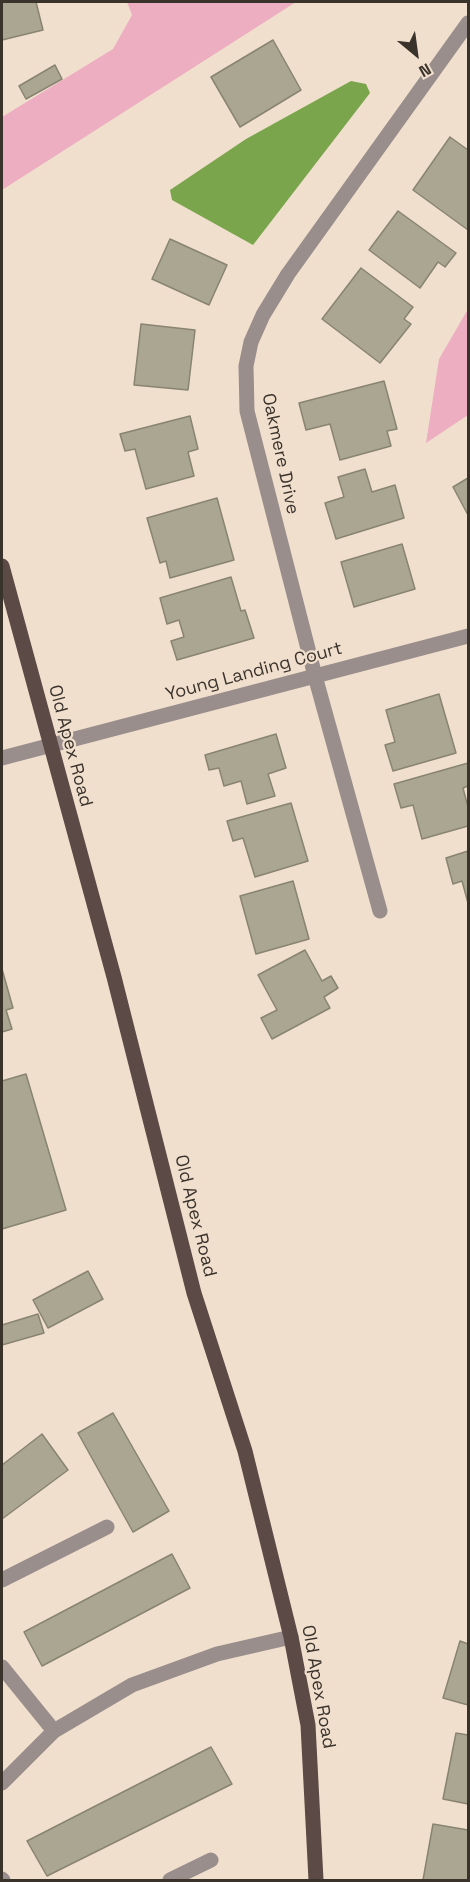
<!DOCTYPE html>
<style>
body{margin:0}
#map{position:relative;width:470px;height:1882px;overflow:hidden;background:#f1dfce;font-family:"Space Grotesk",sans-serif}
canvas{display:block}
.frame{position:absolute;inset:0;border:3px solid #3a332c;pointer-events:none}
.north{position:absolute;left:386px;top:24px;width:60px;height:60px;-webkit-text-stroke:4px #f1dfce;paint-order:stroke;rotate:151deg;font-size:16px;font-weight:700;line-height:24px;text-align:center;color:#3a332c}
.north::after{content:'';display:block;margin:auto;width:21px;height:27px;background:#3a332c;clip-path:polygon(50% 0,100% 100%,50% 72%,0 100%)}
</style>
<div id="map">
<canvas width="470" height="1882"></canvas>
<div class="frame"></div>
<div class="north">N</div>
</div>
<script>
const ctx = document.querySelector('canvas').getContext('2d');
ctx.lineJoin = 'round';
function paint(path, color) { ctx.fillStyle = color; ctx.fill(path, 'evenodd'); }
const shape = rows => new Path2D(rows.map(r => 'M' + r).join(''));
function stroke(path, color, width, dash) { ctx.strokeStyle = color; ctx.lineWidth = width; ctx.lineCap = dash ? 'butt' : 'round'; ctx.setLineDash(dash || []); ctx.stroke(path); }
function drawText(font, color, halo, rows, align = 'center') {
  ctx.font = font + ' "Space Grotesk",sans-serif'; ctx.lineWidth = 4.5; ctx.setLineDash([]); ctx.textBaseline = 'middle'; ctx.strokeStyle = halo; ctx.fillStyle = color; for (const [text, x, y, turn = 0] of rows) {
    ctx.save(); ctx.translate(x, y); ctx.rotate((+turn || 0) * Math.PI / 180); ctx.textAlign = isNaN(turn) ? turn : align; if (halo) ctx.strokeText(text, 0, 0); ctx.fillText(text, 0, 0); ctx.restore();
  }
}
paint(shape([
 [127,2,296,2,2,190,2,117,113,49,132,15],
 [468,309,468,415,426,443,439,359]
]), '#eeaec1');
paint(shape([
 [351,81,366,84,370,93,253,245,172,200,170,190,246,139]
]), '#7aa54c');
const building = shape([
 [2,2,36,2,43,30,2,40,2,2],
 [273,40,301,90,240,127,211,77,273,40],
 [55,65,62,79,26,99,19,86,55,65],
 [450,137,468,150,468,230,413,190,450,137],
 [398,211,456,253,445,267,438,262,420,288,369,250,398,211],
 [170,239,227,265,209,305,152,279,170,239],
 [361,268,413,307,404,319,411,324,380,363,322,319,361,268],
 [141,324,195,330,188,390,134,385,141,324],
 [384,381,397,429,387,431,391,446,340,460,330,424,306,430,299,403,384,381],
 [190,416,198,449,188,452,194,476,146,489,135,449,125,451,120,434,190,416],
 [365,469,372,492,395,485,404,518,336,539,325,503,344,497,338,477,365,469],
 [468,478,468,515,453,487,468,478],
 [217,498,234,560,170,578,166,561,160,563,147,518,217,498],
 [402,544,415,589,354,607,341,562,402,544],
 [231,577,241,611,245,610,254,638,177,660,171,641,184,637,179,620,167,624,160,598,231,577],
 [439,694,456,753,393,771,385,745,395,742,386,710,439,694],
 [276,734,286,768,268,774,275,796,247,804,241,781,224,786,219,768,209,770,205,755,276,734],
 [468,763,468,786,463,788,468,807,468,826,422,839,413,805,401,808,394,784,468,763],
 [291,803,308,861,255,877,243,838,233,841,227,821,291,803],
 [468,851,468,903,462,881,453,884,446,858,468,851],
 [293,881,309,939,256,954,240,896,293,881],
 [305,950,322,981,331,976,338,988,324,997,330,1008,272,1039,261,1018,277,1010,258,975,305,950],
 [2,969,13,1008,6,1010,12,1029,2,1032,2,969],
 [26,1074,66,1210,2,1229,2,1081,26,1074],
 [88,1271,103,1299,48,1328,33,1300,88,1271],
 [38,1314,44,1333,2,1345,2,1325,38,1314],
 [113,1413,169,1511,133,1532,78,1433,113,1413],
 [42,1434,68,1470,2,1519,2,1465,42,1434],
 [172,1554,190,1588,42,1666,24,1632,172,1554],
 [460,1641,468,1644,468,1705,443,1698,460,1641],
 [456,1733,468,1735,468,1804,443,1799,456,1733],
 [211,1747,232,1784,47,1876,27,1841,211,1747],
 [433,1824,468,1830,468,1880,423,1880,433,1824]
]);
paint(building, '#aaa691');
stroke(building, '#888470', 1.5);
stroke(shape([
 [2,758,468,636],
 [380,911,315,676,247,411,246,366,251,342,263,315,288,274,468,23],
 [2,1580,107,1527],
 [2,1667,54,1731],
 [2,1783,54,1731,132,1685,217,1654,291,1637],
 [2,1879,3,1880],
 [170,1880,211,1860]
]), '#998e8c', 15);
stroke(shape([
 [2,566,114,977,194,1293,245,1451,291,1637,308,1725,316,1880]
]), '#5c4a46', 15);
drawText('18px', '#3a332c', '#f1dfce', [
 ["Oakmere Drive",280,454,78],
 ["Young Landing Court",254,672,-15],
 ["Old Apex Road",70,746,75],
 ["Old Apex Road",195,1216,76],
 ["Old Apex Road",318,1687,80]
]);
</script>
